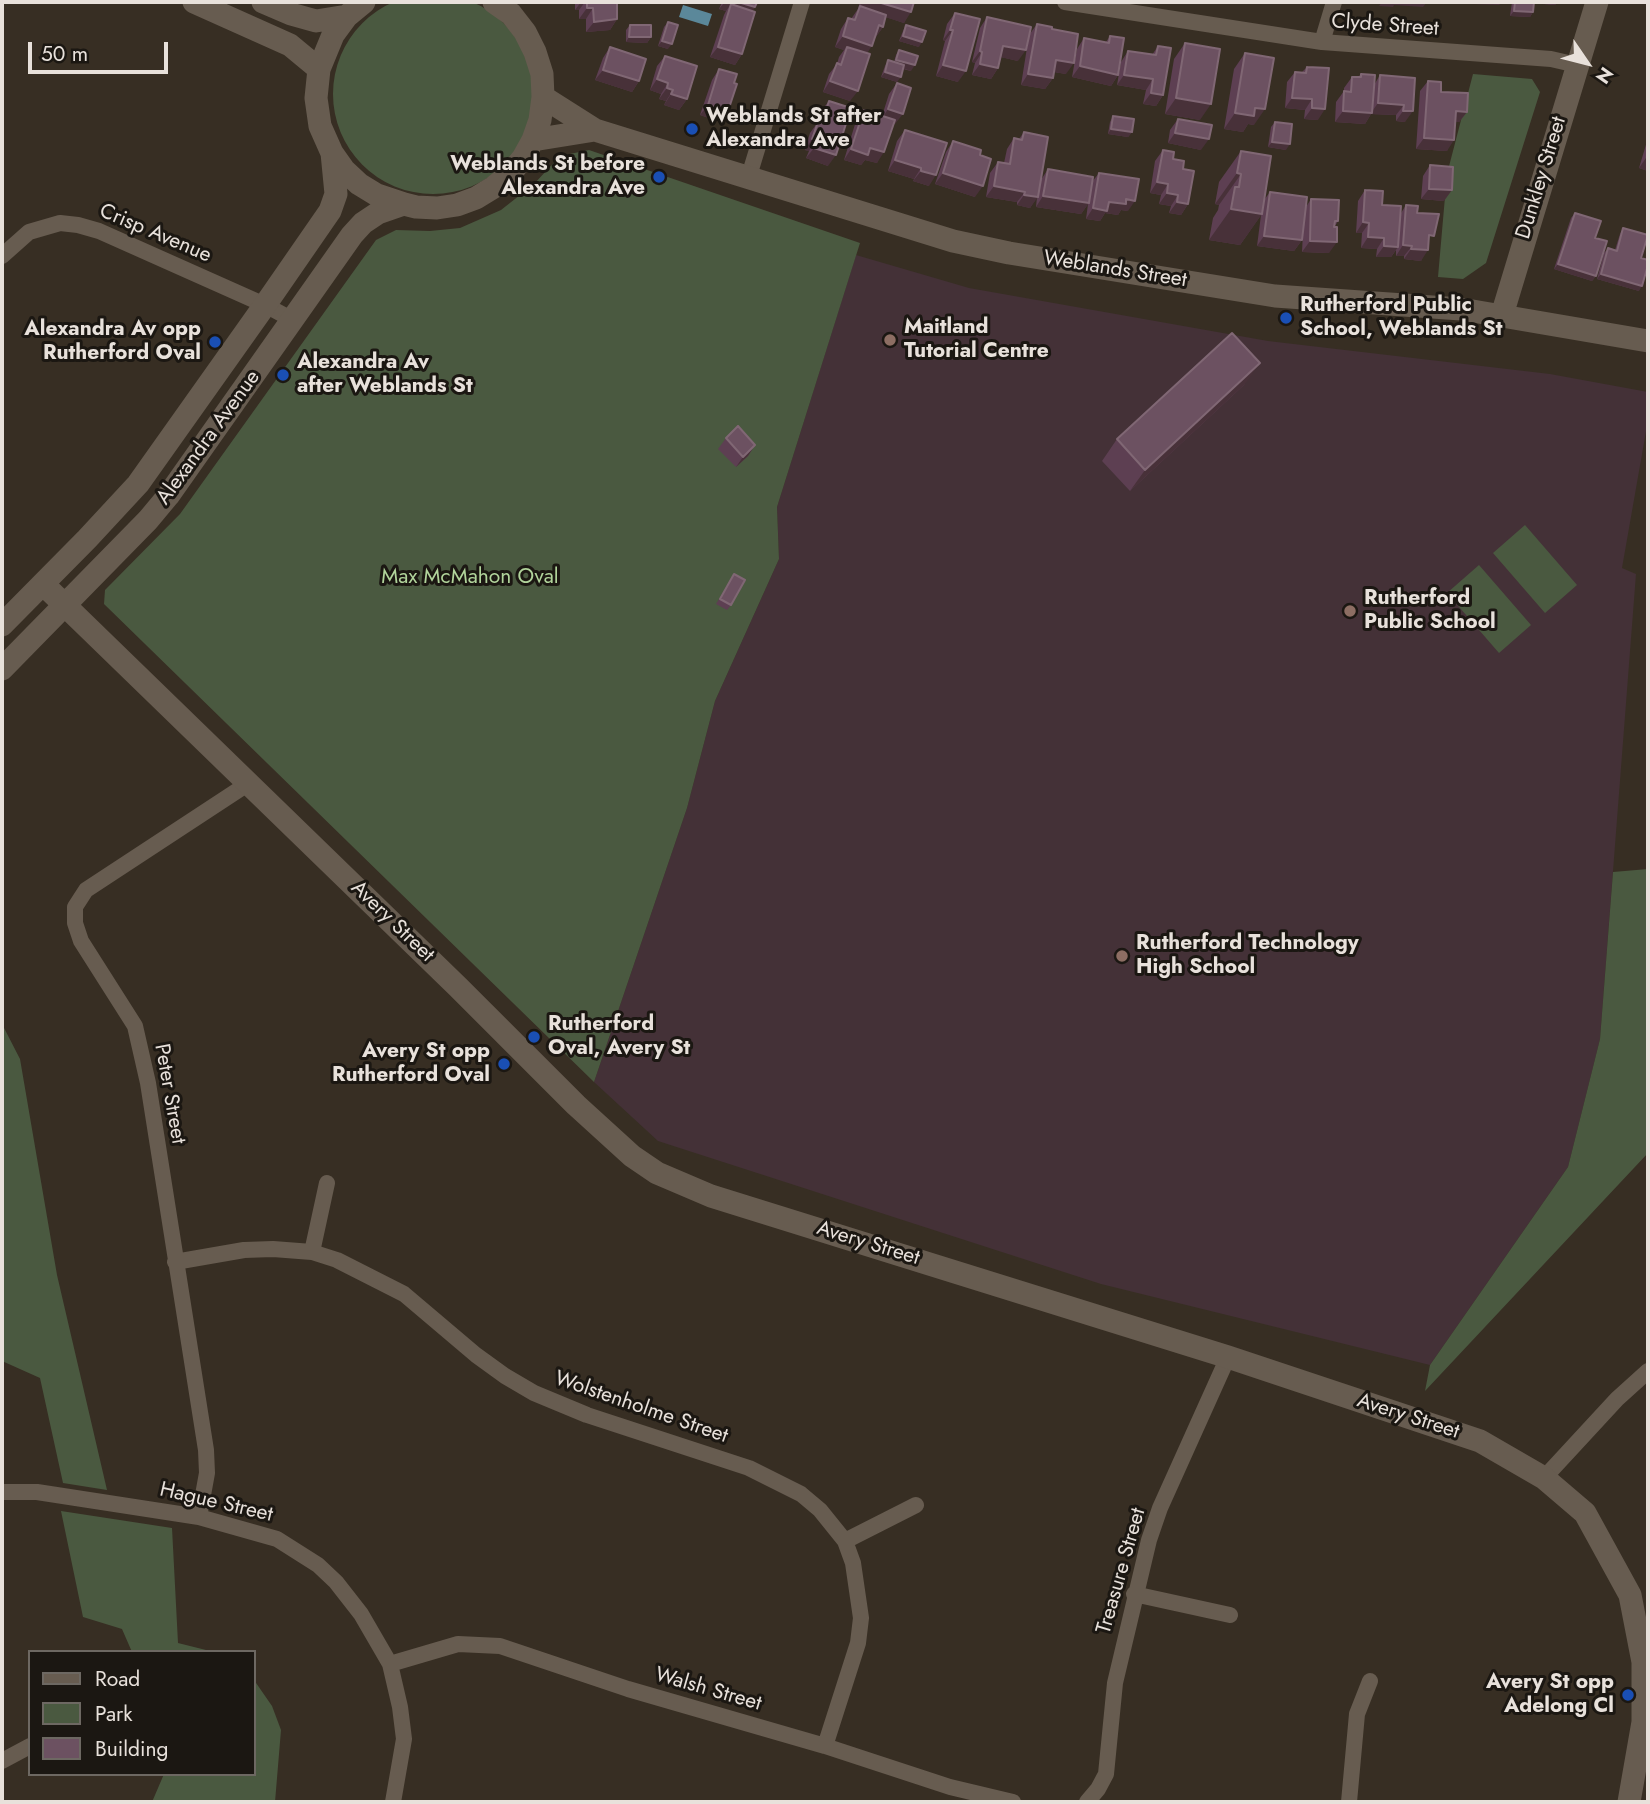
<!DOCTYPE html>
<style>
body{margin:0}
#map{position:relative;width:1650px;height:1804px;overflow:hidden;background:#372e23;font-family:Jost,sans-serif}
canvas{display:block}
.frame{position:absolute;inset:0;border:4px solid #e8e1db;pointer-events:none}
.legend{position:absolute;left:28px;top:1650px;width:228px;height:126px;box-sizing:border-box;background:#1b1712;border:2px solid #6d6862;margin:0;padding:9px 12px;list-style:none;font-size:21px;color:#e8e1db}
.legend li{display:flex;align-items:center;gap:14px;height:35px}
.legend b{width:35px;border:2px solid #6d6862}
.north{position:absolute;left:1552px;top:28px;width:70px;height:70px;-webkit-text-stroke:5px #1b1712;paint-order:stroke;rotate:125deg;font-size:19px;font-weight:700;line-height:28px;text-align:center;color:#e8e1db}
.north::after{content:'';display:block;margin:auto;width:24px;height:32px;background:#e8e1db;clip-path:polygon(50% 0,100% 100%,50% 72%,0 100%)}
.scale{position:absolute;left:28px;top:42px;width:140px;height:32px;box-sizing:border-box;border:4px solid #e8e1db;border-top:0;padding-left:9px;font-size:21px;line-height:24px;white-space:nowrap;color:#e8e1db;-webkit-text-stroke:5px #1b1712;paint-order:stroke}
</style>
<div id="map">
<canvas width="1650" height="1804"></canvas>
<div class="frame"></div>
<ul class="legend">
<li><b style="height:9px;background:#675c50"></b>Road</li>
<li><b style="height:19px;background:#4a5940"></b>Park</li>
<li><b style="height:19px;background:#6c5161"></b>Building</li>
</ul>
<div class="north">N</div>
<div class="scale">50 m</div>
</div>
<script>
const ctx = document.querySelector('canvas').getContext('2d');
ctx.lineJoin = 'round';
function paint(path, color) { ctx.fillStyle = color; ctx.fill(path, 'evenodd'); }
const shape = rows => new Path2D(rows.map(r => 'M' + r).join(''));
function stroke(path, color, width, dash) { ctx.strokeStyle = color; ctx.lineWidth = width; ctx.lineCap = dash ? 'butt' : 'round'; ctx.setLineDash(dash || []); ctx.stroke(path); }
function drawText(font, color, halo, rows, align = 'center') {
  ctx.font = font + ' Jost,sans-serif'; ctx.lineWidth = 6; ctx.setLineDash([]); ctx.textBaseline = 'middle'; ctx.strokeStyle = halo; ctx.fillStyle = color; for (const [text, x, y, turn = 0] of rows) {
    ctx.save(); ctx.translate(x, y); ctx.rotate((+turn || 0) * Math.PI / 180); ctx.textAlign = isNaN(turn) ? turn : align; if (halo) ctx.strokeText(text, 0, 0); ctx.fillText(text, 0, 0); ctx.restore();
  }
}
paint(shape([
 [856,255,969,288,1268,341,1550,374,1648,392,1648,420,1622,568,1636,574,1600,1039,1568,1167,1430,1365,1101,1284,658,1141,594,1082,687,808,715,701,779,559,777,507]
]), '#443137');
paint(shape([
 '333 94a100 100 0 1 1 200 0a100 100 0 1 1-200 0Z',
 [1473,74,1532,79,1540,92,1486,263,1463,279,1438,277,1447,174],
 [589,150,860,243,777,507,779,559,715,701,687,808,594,1082,104,604,105,590,180,514,376,240,396,230,430,231,460,228,501,210,534,184,560,156],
 [1525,525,1577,585,1545,613,1493,553],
 [1479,565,1531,625,1499,653,1447,593],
 [1648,869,1648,1153,1425,1391,1430,1365,1568,1167,1600,1039,1613,872],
 [2,1024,20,1059,57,1275,107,1490,63,1483,40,1378,2,1361],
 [61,1511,172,1528,178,1643,214,1652,132,1652,122,1629,83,1617],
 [254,1680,272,1706,281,1730,275,1802,152,1802,164,1774,254,1774]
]), '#4a5940');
paint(shape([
 [683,5,712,14,708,26,679,17]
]), '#5b889a');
stroke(shape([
 [1065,2,1322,42,1551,59,1577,65],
 [1322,42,1334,2],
 [749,176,802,2],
 [2,256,29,232,60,223,78,225,99,231,265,305,293,320],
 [312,1252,327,1183],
 [175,1262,244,1250,273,1249,312,1252,337,1260,404,1294,476,1355,505,1376,534,1393,587,1415,749,1468,801,1494,820,1510,845,1541,853,1563,861,1618,858,1643,825,1746],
 [1544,1478,1617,1399,1648,1371],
 [2,1492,37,1492,199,1517,277,1539,318,1565,336,1582,361,1614,390,1664,400,1707,404,1739,393,1802],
 [199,1517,207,1473,206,1450,148,1083,135,1026,81,941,75,923,75,907,86,890,249,783],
 [845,1541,916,1505],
 [1134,1594,1230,1615],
 [390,1664,458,1644,500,1646,628,1689,825,1746,950,1787,1013,1802],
 [2,1761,30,1746],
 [1087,1802,1098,1789,1106,1774,1115,1683,1149,1540,1160,1508,1228,1357],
 [1349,1802,1357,1714,1370,1681]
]), '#675c50', 16);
stroke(shape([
 [194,2,290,45,319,69],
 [263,2,291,14,316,21,347,16],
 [364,2,347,16,333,35,319,69,316,98,320,126,332,153,344,170,359,184,377,195,404,204,416,207,437,208,457,205,476,198,494,187,510,174,523,158,533,140,540,120,543,97,542,74,535,52,525,32,511,14,494,2],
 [543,97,595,130,953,241,1009,253,1275,296,1461,309,1648,341],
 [533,140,595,130],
 [1502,315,1597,2],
 [43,584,458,987,576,1105,632,1156,657,1173,711,1196,1228,1357,1480,1441,1544,1478,1585,1513,1630,1595,1643,1662,1643,1722,1629,1802],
 [2,625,87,539,138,484,265,305,330,211,336,194,332,153],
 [2,669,148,520,168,496,352,235,363,223,378,213,404,204]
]), '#675c50', 23);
paint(shape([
 [575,2,617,2,617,19,610,30,586,32,586,19,579,19,579,10,575,10],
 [722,2,759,2,752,11,742,54,735,65,710,57,724,15,726,11,719,9],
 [860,2,914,2,904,23,886,17,883,27,875,38,867,53,850,101,823,92,829,74,837,64,839,57,844,50,835,47,841,29,848,18,851,19,858,9],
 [1512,2,1557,2,1555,5,1534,3,1533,12,1530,17,1510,16],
 [955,13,958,82,936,76,945,41,943,40,947,24],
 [987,17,1018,61,1001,57,998,68,991,79,972,75,975,63,972,62,980,28],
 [668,22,668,49,658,46,664,27],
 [1037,24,1052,29,1066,74,1054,72,1053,78,1045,89,1021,85,1029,35],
 [630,25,651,37,647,43,626,42,626,30],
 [906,25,919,47,899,41,903,31],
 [1110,36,1118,75,1111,86,1072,77,1077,49,1084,38,1106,42],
 [1185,43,1200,120,1165,114,1174,59],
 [1158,46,1163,95,1156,106,1143,104,1146,90,1117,85,1121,62,1128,51,1152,55],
 [610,47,639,81,632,92,595,80,603,58],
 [899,50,911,71,903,69,897,82,881,77,885,66,888,60,894,62,896,55],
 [1245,53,1254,125,1248,124,1243,132,1224,129,1234,69],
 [665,56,687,99,679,110,664,105,666,101,659,99,661,94,650,90,657,66],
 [1307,67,1318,120,1304,119,1305,110,1285,108,1287,82,1295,72,1302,72],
 [719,69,734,83,721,122,700,115,712,80],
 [1361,74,1374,85,1380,75,1415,78,1405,122,1396,121,1396,115,1371,114,1365,124,1335,122,1336,102,1344,91,1344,88,1352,77,1358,77],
 [1428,81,1467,112,1459,122,1456,122,1447,151,1416,149,1420,91],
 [897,83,895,124,894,124,877,163,865,160,861,165,844,160,856,121,864,110,882,116,889,94],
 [829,101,828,166,806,158,809,151,805,150,810,133,818,122,821,111],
 [1113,116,1132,132,1128,137,1108,134,1110,122],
 [1178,119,1201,150,1168,143,1170,130],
 [1275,122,1286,150,1268,147,1271,127],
 [905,130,929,186,913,181,914,179,888,171,897,141],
 [1024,132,1041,180,1048,169,1092,182,1099,173,1128,211,1121,210,1118,215,1105,213,1100,221,1086,219,1088,204,1081,214,1036,207,1037,197,1030,208,1017,205,1017,202,986,197,990,173,998,162,1004,163,1007,149,1014,138,1019,139],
 [1648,138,1648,171,1639,168],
 [953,141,980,155,975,197,935,184,946,152],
 [1163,150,1183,169,1188,204,1181,215,1169,213,1171,206,1159,204,1161,195,1150,193,1155,161],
 [1241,151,1264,200,1270,192,1306,207,1311,199,1338,221,1335,226,1329,253,1302,252,1303,232,1302,240,1294,251,1257,246,1261,215,1240,245,1209,240,1213,218,1218,210,1219,205,1215,204,1219,182],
 [1430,165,1444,201,1421,199,1423,176],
 [1365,190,1382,205,1401,213,1406,205,1417,213,1429,243,1421,261,1404,259,1404,256,1396,256,1396,250,1391,257,1376,257,1377,249,1361,248,1362,233,1356,233,1358,201],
 [1575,213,1595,238,1596,276,1592,281,1554,269,1571,218],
 [1623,228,1641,258,1639,291,1597,279,1604,253,1608,248,1615,250,1620,234],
 [1245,384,1130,491,1102,461,1117,439],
 [726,438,755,445,748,456,736,467,718,449],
 [734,574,731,605,727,610,716,604]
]), '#5d3f52');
paint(shape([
 [581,2,585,2,579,10,575,10],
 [725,2,759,2,747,18,731,4,726,11,719,9],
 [862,2,878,2,911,12,904,23,859,9,860,6,858,9],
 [1382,2,1427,2,1423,7,1394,5,1393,7,1379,6],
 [1475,2,1502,2,1499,5,1473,4],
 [1531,2,1557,2,1555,5,1530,3],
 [587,8,593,8,586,19,579,19],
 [1514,11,1533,12,1530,17,1510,16],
 [617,19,610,30,586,32,594,22],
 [879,25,883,27,875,38],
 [950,30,953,30,945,41,943,40],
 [843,36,872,46,865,56,847,47,844,50,835,47],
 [903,36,922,42,919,47,899,41],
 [629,37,651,37,647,43,626,42],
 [662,41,672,44,668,49,658,46],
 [1003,46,1026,50,1018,61,996,56],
 [718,47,742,54,735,65,710,57],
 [980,51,982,52,975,63,972,62],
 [896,60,915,65,911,71,893,65],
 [1056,60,1074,63,1066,74,1048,71],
 [980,64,998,68,991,79,972,75],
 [943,65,966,71,958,82,936,76],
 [1080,66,1118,75,1111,86,1072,77],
 [603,70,639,81,632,92,595,80],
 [885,72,901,77,897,82,881,77],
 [1028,74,1053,78,1045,89,1021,85],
 [1124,75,1153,79,1146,90,1117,85],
 [657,79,668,83,661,94,650,90],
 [830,81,858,91,850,101,823,92],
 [667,88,673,90,666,101,659,99],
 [1151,93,1163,95,1156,106,1143,104],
 [671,94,687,99,679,110,664,105],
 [1176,98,1211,104,1200,120,1165,114],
 [1292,98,1312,99,1305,110,1285,108],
 [1378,103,1404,105,1396,115,1371,114,1365,124,1335,122,1343,111,1371,113],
 [708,105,728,111,721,122,700,115],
 [1255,108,1265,109,1254,125,1248,124,1243,132,1224,129,1235,113],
 [1312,108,1325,109,1318,120,1304,119],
 [888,109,903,114,895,124,881,120],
 [1403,111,1413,111,1405,122,1396,121],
 [1456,111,1467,112,1459,122,1449,122],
 [1111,129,1132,132,1128,137,1108,134],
 [1175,133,1209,139,1201,150,1168,143],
 [1424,138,1454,140,1447,151,1416,149],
 [812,139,816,140,809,151,805,150],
 [1272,142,1290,144,1286,150,1268,147],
 [814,148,836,155,828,166,806,158],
 [870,148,884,152,877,163,865,160,861,165,844,160,851,149],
 [1648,155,1648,171,1639,168],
 [895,160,921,168,914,179,888,171],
 [921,171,936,175,929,186,913,181],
 [943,173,983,186,975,197,935,184],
 [1237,173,1241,174,1219,205,1215,204],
 [1157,182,1168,184,1161,195,1150,193],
 [994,186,1025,192,1017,202,986,197],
 [1429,189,1452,190,1444,201,1421,199],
 [1167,193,1178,195,1171,206,1159,204],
 [1024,195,1038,197,1030,208,1017,205],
 [1043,196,1089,203,1081,214,1036,207],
 [1126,199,1135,201,1128,211,1121,210,1118,215,1105,213,1100,221,1086,219,1093,208,1109,202],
 [1177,202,1188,204,1181,215,1169,213],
 [1231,209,1262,214,1240,245,1209,240],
 [1363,222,1369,223,1362,233,1356,233],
 [1264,236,1302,240,1294,251,1257,246],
 [1368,237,1384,238,1377,249,1361,248],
 [1310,241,1337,242,1329,253,1302,252],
 [1403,245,1412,246,1404,256,1396,256],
 [1384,246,1398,247,1391,257,1376,257],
 [1411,249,1428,250,1421,261,1404,259],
 [1558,264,1596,276,1592,281,1554,269],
 [1601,274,1642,286,1639,291,1597,279],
 [1260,363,1245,384,1130,491,1145,470],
 [755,445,748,456,736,467,743,457]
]), '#483139');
const building = shape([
 [587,2,617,2,617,19,594,22,593,8,587,8,587,2],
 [738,2,757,2,755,7,738,2],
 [878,2,914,2,911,12,878,2],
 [1515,2,1534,2,1533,12,1514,11,1515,2],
 [731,4,755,12,742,54,718,47,731,4],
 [860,6,886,15,883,27,879,25,872,46,843,36,848,18,855,20,860,6],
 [955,13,980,19,966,71,943,65,953,30,950,30,955,13],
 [987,17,1031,27,1026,50,1003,46,998,68,980,64,982,52,980,51,987,17],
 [668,22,678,25,672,44,662,41,668,22],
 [1037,24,1052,27,1052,29,1078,34,1074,63,1056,60,1053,78,1028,74,1037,24],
 [630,25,651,25,651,37,629,37,630,25],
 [906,25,926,31,922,42,903,36,906,25],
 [1110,36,1124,38,1118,75,1080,66,1084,38,1109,43,1110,36],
 [1185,43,1220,49,1211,104,1176,98,1185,43],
 [1158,46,1171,48,1163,95,1151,93,1153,79,1124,75,1128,51,1156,55,1158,46],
 [610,47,646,59,639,81,603,70,610,47],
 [847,47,870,54,858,91,830,81,837,63,841,65,847,47],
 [899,50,918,56,915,65,896,60,899,50],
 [1245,53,1274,58,1265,109,1255,108,1254,116,1235,113,1245,53],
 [665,56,697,66,687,99,671,94,673,90,667,88,668,83,657,79,665,56],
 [888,60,904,65,901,77,885,72,888,60],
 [1307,67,1329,68,1325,109,1312,108,1312,99,1292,98,1295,72,1306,73,1307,67],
 [719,69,737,74,734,83,737,84,728,111,708,105,719,69],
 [1361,74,1375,75,1372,113,1343,111,1344,91,1351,92,1352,77,1361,77,1361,74],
 [1380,75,1415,78,1413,111,1403,111,1404,105,1378,103,1380,75],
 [1428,81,1441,82,1441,92,1468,93,1467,112,1456,111,1454,140,1424,138,1428,81],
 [897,83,911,88,903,114,888,109,897,83],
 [829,101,851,108,836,155,814,148,816,140,812,139,818,122,822,123,829,101],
 [864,110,895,120,884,152,870,148,868,155,851,149,864,110],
 [1113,116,1134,119,1132,132,1111,129,1113,116],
 [1178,119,1212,125,1209,139,1175,133,1178,119],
 [1275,122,1292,124,1290,144,1272,142,1275,122],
 [905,130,947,143,936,175,921,171,921,168,895,160,905,130],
 [1024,132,1048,137,1038,197,1024,195,1025,192,994,186,998,162,1010,164,1014,138,1022,140,1024,132],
 [953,141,981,150,980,155,991,159,983,186,943,173,953,141],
 [1163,150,1174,152,1173,159,1184,161,1183,169,1194,171,1188,204,1177,202,1178,195,1167,193,1168,184,1157,182,1163,150],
 [1241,151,1271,156,1262,214,1231,209,1235,187,1239,187,1241,174,1237,173,1241,151],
 [1430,165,1453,167,1452,190,1429,189,1430,165],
 [1048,169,1093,177,1089,203,1043,196,1048,169],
 [1099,173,1139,179,1135,201,1126,199,1126,204,1109,202,1107,211,1093,208,1099,173],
 [1365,190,1383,191,1382,205,1401,206,1398,247,1384,246,1384,238,1368,237,1369,223,1363,222,1365,190],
 [1270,192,1307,197,1302,240,1264,236,1270,192],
 [1311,199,1339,200,1338,221,1335,221,1334,227,1337,227,1337,242,1310,241,1311,199],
 [1406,205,1418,206,1417,213,1439,214,1434,236,1429,235,1428,250,1411,249,1412,246,1403,245,1406,205],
 [1575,213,1601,221,1595,238,1607,241,1596,276,1558,264,1575,213],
 [1623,228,1648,235,1641,258,1648,260,1648,265,1642,286,1601,274,1608,248,1617,251,1623,228],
 [1232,333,1260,363,1145,470,1117,439,1232,333],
 [738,426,755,445,743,457,726,438,738,426],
 [734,574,745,580,731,605,720,599,734,574]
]);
paint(building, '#6c5161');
stroke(building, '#806774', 2);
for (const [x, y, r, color] of [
 [692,129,7,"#1a4fb4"],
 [659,177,7,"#1a4fb4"],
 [1286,318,7,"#1a4fb4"],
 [890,340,7,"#8d6e63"],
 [215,342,7,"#1a4fb4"],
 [283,375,7,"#1a4fb4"],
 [1350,611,7,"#8d6e63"],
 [1122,956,7,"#8d6e63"],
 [534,1037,7,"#1a4fb4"],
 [504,1064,7,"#1a4fb4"],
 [1628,1695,7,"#1a4fb4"]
]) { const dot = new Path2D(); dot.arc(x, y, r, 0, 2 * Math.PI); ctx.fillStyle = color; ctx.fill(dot); stroke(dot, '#1b1712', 2.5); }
drawText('21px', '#e8e1db', '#1b1712', [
 ["Clyde Street",1385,26,4],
 ["Dunkley Street",1542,178,-73],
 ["Crisp Avenue",155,234,23],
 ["Weblands Street",1115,270,9],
 ["Alexandra Avenue",209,438,-54],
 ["Avery Street",392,922,44],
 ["Peter Street",169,1094,80],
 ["Avery Street",868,1244,17],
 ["Wolstenholme Street",641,1408,19],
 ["Avery Street",1408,1417,18],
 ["Hague Street",216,1503,13],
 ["Treasure Street",1122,1571,-74],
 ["Walsh Street",708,1690,16]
]);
drawText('bold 21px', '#e8e1db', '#1b1712', [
 ["Weblands St after",706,117],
 ["Alexandra Ave",706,141],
 ["Weblands St before",645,165,"right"],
 ["Alexandra Ave",645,189,"right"],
 ["Rutherford Public",1300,306],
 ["School, Weblands St",1300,330],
 ["Maitland",904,328],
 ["Tutorial Centre",904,352],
 ["Alexandra Av opp",201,330,"right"],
 ["Rutherford Oval",201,354,"right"],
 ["Alexandra Av",297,363],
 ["after Weblands St",297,387],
 ["Rutherford",1364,599],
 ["Public School",1364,623],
 ["Rutherford Technology",1136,944],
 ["High School",1136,968],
 ["Rutherford",548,1025],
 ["Oval, Avery St",548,1049],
 ["Avery St opp",490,1052,"right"],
 ["Rutherford Oval",490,1076,"right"],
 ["Avery St opp",1614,1683,"right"],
 ["Adelong Cl",1614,1707,"right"]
], 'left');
drawText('21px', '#b1d49b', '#1b1712', [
 ["Max McMahon Oval",470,578]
]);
</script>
